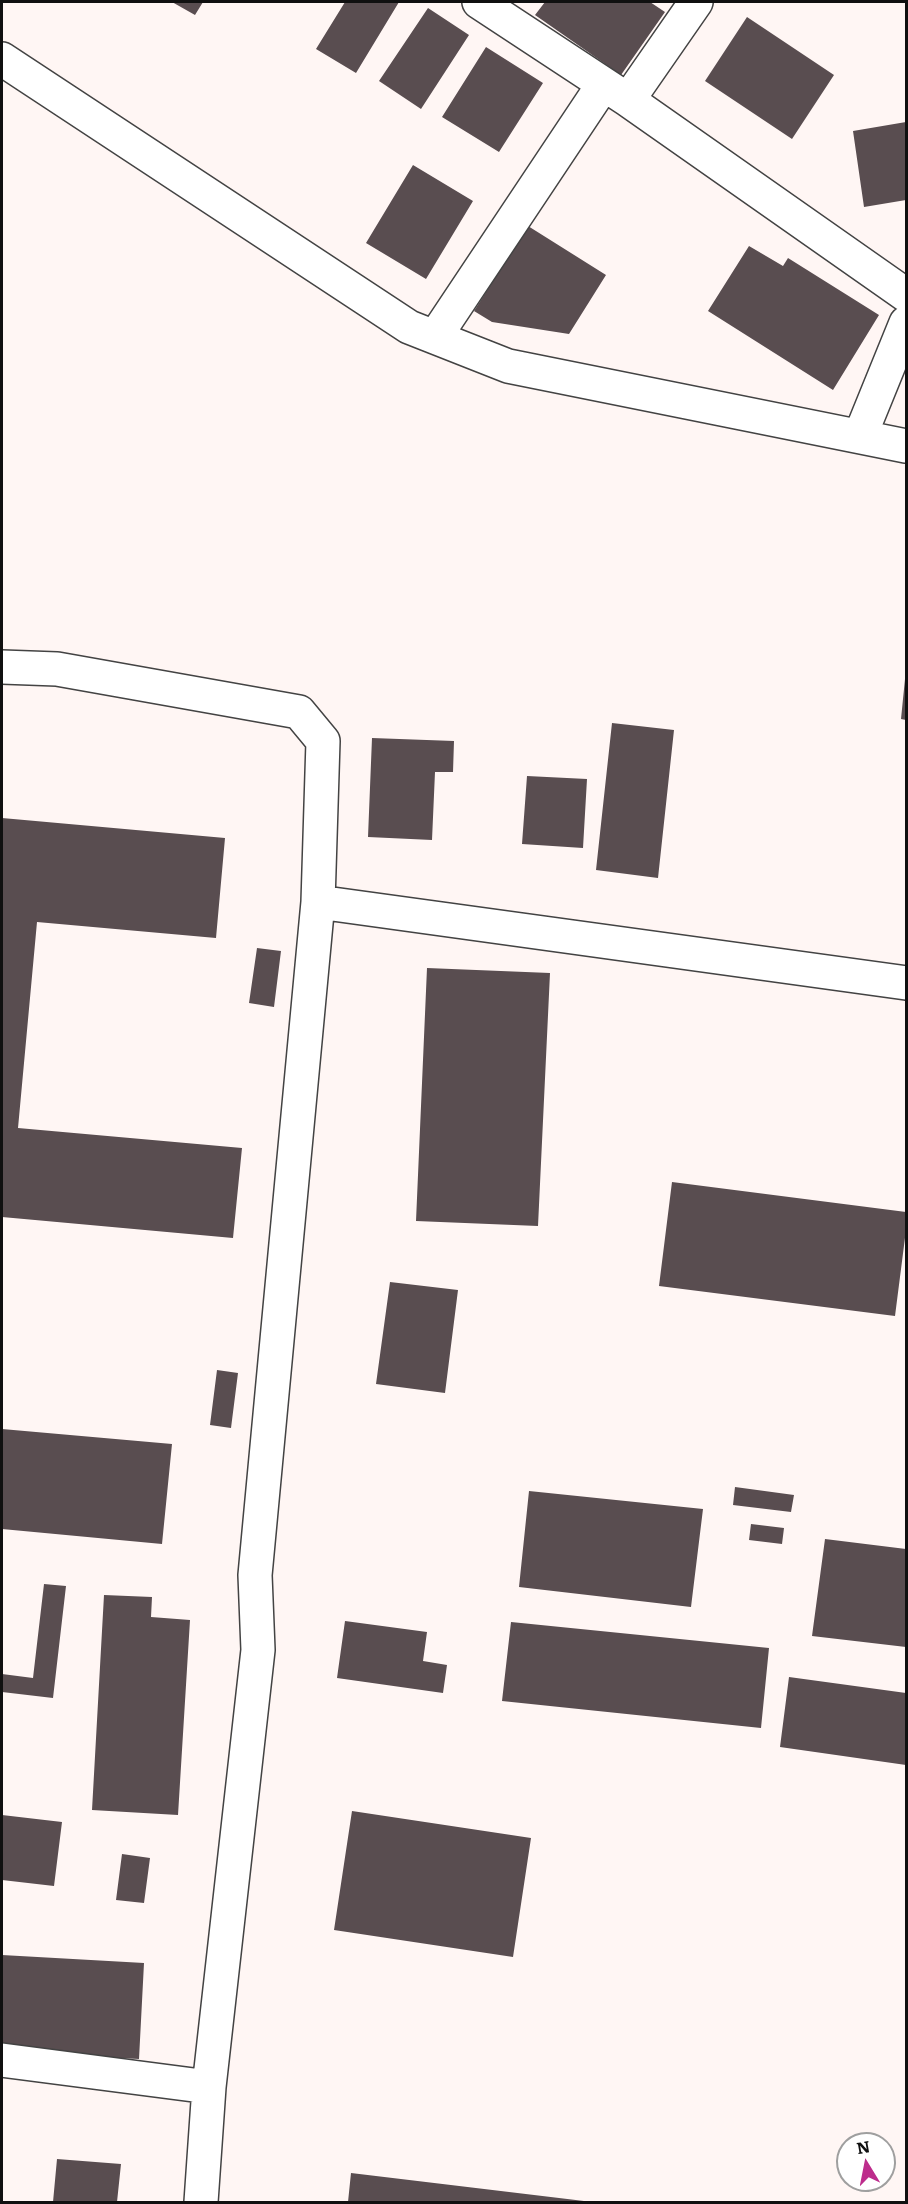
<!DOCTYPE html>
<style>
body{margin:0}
#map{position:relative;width:908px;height:2204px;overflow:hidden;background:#fff6f4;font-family:Literata,serif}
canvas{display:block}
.frame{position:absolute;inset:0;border:3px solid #101010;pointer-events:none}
.north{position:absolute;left:836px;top:2132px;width:60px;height:60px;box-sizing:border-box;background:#fff;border:2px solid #9f9f9f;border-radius:50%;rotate:350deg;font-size:16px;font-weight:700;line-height:24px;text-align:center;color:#101010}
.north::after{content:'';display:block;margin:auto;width:21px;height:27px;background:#bd2c8c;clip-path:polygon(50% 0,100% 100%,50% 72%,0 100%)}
</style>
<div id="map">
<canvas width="908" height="2204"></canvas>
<div class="frame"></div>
<div class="north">N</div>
</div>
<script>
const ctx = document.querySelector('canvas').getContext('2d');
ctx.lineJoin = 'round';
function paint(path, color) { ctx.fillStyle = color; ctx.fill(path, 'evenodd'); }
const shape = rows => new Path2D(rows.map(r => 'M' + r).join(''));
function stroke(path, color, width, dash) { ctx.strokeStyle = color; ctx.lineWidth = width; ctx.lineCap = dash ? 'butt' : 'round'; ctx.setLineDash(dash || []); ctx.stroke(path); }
paint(shape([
 [172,2,203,2,195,15],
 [345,2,399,2,356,73,316,49],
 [545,2,650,2,665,12,621,75,535,15],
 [428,8,469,35,421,109,379,81],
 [747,17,834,75,792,139,705,81],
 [486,47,543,83,499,152,442,117],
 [906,122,906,200,864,207,853,131],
 [413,165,473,201,426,279,366,243],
 [528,226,606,275,569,334,492,322,474,311],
 [749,246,783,266,788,258,879,315,833,390,708,311],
 [905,679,906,679,906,720,901,719],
 [612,723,674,730,658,878,596,870],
 [372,738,454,741,453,772,435,772,432,840,368,837],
 [527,776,587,779,583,848,522,844],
 [2,818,225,838,216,938,37,922,18,1128,242,1148,233,1238,2,1217],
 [257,948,281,951,274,1007,249,1003],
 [427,968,550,973,538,1226,416,1221],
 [672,1182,906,1212,906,1230,895,1316,659,1286],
 [390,1282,458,1290,445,1393,376,1384],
 [217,1370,238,1373,231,1428,210,1425],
 [2,1429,172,1444,162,1544,2,1529],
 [735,1487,794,1495,791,1512,733,1505],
 [529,1491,703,1509,691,1607,519,1587],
 [751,1524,784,1528,782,1544,749,1540],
 [825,1539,906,1549,906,1647,812,1636],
 [44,1584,66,1586,53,1698,2,1692,2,1674,33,1678],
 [104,1595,152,1597,151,1617,190,1620,178,1815,92,1810],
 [345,1621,427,1632,423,1661,447,1665,443,1693,337,1678],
 [511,1622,769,1648,761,1728,502,1701],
 [789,1677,906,1693,906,1765,780,1747],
 [352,1811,531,1838,513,1957,334,1930],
 [2,1815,62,1822,54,1886,2,1880],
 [122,1854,150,1858,144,1903,116,1900],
 [2,1955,144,1963,139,2059,2,2052],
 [57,2159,121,2164,117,2202,53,2202],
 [351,2173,584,2201,583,2202,348,2202]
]), '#594d50');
const minor = shape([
 [479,2,628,100,906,295],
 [2,59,409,327,508,366,906,446],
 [628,100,696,2],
 [435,337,603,85],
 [860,436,906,323],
 [2,667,57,669,299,712,323,741,318,902,255,1575,258,1650,209,2087,201,2202],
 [318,902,906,983],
 [2,2060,209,2087]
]);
stroke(minor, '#434343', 36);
stroke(minor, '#fff', 33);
</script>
